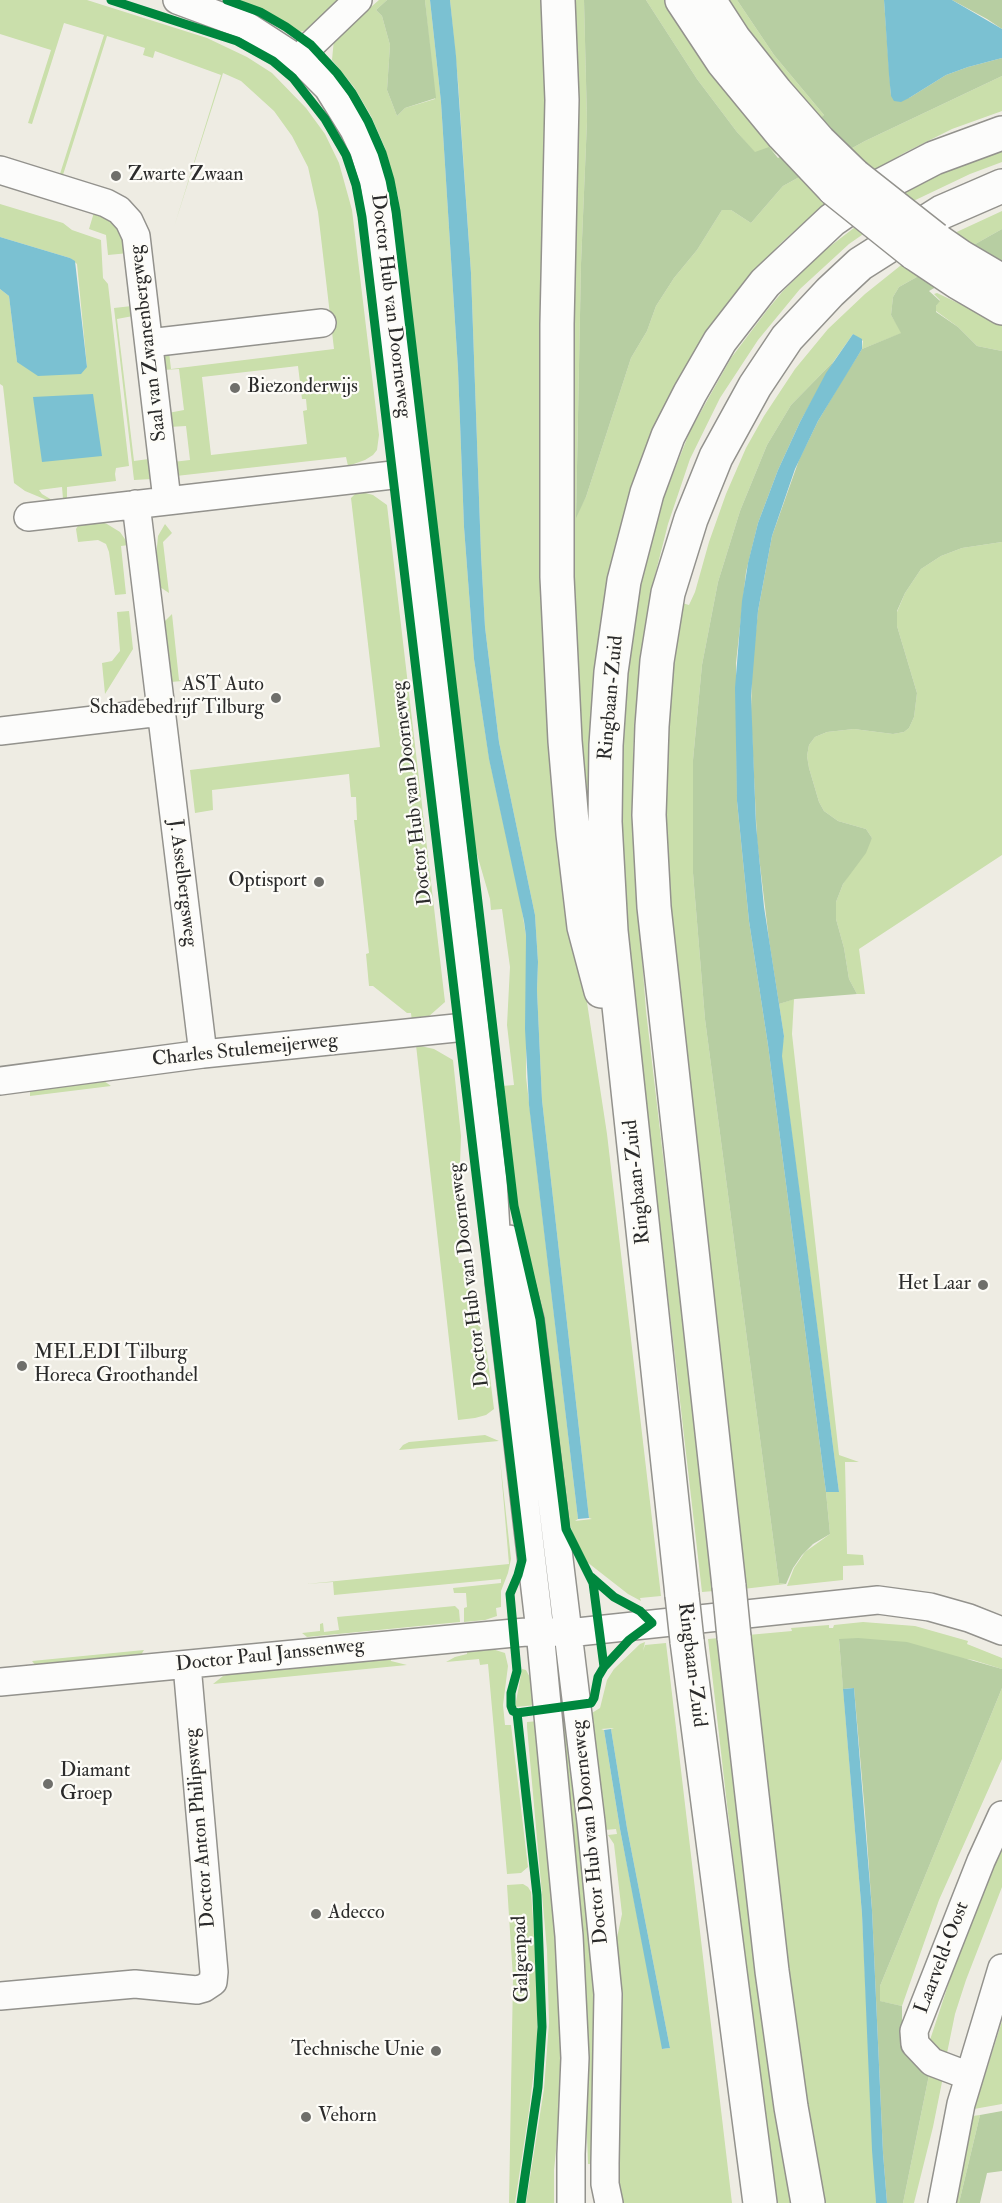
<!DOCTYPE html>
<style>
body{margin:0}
canvas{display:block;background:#eeece3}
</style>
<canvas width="1002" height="2203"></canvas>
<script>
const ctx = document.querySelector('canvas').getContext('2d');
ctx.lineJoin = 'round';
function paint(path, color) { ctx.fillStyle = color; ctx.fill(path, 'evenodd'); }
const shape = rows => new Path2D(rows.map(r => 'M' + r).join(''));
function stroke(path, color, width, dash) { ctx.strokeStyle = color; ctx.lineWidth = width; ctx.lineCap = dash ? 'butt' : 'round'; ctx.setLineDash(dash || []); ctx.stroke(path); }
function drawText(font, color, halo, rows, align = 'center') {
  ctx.font = font + ' "IM FELL Double Pica",serif'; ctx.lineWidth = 4.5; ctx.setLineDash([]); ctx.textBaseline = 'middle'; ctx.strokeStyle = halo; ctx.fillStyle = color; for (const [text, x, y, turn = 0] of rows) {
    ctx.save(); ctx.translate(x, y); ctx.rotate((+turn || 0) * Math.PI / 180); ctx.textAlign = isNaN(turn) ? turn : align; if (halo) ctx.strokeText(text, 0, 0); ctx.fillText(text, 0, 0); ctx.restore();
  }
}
paint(shape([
 [0,0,87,0,207,38,247,57,272,73,306,108,325,134,339,163,352,210,379,435,377,450,373,455,365,460,348,466,346,457,176,476,173,462,190,460,186,426,169,427,168,413,184,410,179,369,163,370,163,356,165,354,169,352,171,369,334,349,318,212,308,167,292,136,274,111,241,81,223,73,174,227,221,75,155,51,153,58,143,55,145,48,107,36,62,178,59,177,104,35,64,23,32,124,28,123,51,50,0,34],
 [298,366,302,399,306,399,307,410,303,411,307,444,211,455,202,377],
 [240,0,338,0,344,2,314,28,300,32,267,12],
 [379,0,387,0,376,10,382,16,390,45,387,90,397,116,405,108,435,99,425,0,430,0,441,102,458,369,464,527,474,659,489,758,521,904,526,936,526,1077,578,1519,575,1521,592,1519,589,1518,542,1100,537,990,538,962,535,915,499,742,485,627,481,554,471,273,458,81,450,0,547,0,581,963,607,1134,661,1596,640,1598,641,1601,628,1594,587,1562,573,1534,568,1518,544,1326,519,1218,502,1090,502,1086,514,1085,507,1025,510,967,502,909,491,910,490,899,474,844,398,196,385,148,371,116,354,87,332,60,334,39],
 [568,0,584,0,587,121,581,264,576,516,586,497,631,358,647,331,656,306,674,278,697,250,722,210,731,210,751,223,783,186,865,141,1002,76,1002,111,952,129,904,153,859,179,819,209,781,243,747,280,716,319,689,360,664,408,643,455,626,507,610,576,600,626,594,681,591,843,574,710],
 [646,0,666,0,779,153,776,154,769,148,755,153,737,132,697,79],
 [721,0,737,0,774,55,824,115,817,122],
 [1002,147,1002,162,970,174,905,205,849,244,800,289,758,340,720,398,690,459,668,524,651,591,640,659,634,729,632,798,635,865,646,1011,714,1591,702,1592,641,1062,627,927,623,856,621,758,624,705,634,615,642,575,661,504,690,431,731,358,768,309,783,291,824,251,881,207,932,177],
 [0,204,63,223,72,230,101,240,103,278,108,284,129,466,116,468,115,474,116,481,67,487,67,499,63,499,62,487,39,490,42,494,52,500,49,501,25,491,14,483,3,386,0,384,0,289,9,296,17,362,87,367,77,264,70,258,0,237],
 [95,209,118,224,129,253,108,255,106,235,89,229],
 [1002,211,1002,229,899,287,893,297,891,315,902,333,862,349,863,341,853,334,834,361,791,405,767,445,740,511,718,582,702,665,693,760,693,873,705,1019,779,1583,786,1584,743,1589,662,833,669,674,682,603,689,605,695,592,709,542,726,494,746,448,764,416,795,369,828,329,865,294,905,262,948,236],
 [937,293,1002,324,1002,351,977,346,958,327,936,311,936,306,940,300,934,294],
 [132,306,133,316,117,319,134,461,156,458,153,485,150,483,152,479,134,480,114,308],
 [358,491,373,495,387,505,445,1002,428,1017,412,1022,411,1013,407,1013,373,986,369,986,366,954,369,953,354,820,357,820,356,797,351,797,349,774,212,790,213,810,195,813,190,770,380,747,351,498],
 [81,521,99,521,107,524,120,532,129,545,121,546,126,594,115,595,109,552,106,544,98,540,78,542,76,529],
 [165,524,172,533,163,542,169,593,160,587,156,557,158,536],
 [1002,542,1002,855,859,949,865,994,857,994,849,979,844,948,836,919,836,902,843,884,872,838,866,829,838,821,824,811,819,802,809,768,807,756,809,745,815,737,827,732,854,729,893,734,904,732,909,728,914,717,917,693,897,626,897,612,905,593,921,569,941,556,962,548],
 [129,611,133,649,105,694,102,663,112,661,120,651,117,612],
 [172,614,179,680,182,681,171,682,164,622],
 [794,999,792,1034,839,1455,859,1462,845,1462,847,1554,863,1555,864,1565,843,1566,843,1580,787,1586,794,1568,805,1552,830,1534,826,1492,839,1492,781,1052,784,1036,779,1004],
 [416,1045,434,1049,453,1060,461,1136,458,1221,462,1250,457,1251,459,1263,463,1263,487,1353,494,1409,486,1415,475,1418,458,1420],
 [104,1081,111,1086,30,1096,30,1089],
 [485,1435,499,1441,399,1450,403,1445,409,1442],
 [500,1459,511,1559,508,1573,501,1591,501,1607,496,1608,497,1616,485,1620,464,1622,464,1608,467,1607,466,1593,454,1593,453,1588,501,1583,501,1579,334,1595,333,1582,306,1584,509,1564],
 [455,1606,459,1610,460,1622,307,1637,302,1633,320,1631,320,1624,323,1623,324,1632,339,1630,337,1617],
 [863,1622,915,1626,968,1641,967,1644,1002,1658,1002,1669,973,1660,839,1640,862,1914,876,2203,823,2203,790,2003,748,1635,792,1631,791,1628,829,1625,829,1628,833,1628,834,1625],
 [719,1638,793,2203,774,2203,769,2170,708,1639],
 [645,1642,643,1651,645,1645,666,1643,732,2203,619,2203,618,2200,614,1952,622,1914,614,1844,608,1835,617,1834,616,1829,605,1830,587,1716,600,1708,607,1680,614,1669,640,1644],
 [614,1728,611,1729,627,1828,670,2048,663,2049,620,1829,604,1730,601,1729],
 [489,1648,505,1653,508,1666,503,1705,505,1725,511,1725,528,1867,521,1873,507,1874,488,1664,480,1665,479,1659,446,1662,455,1657,467,1654,467,1650],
 [144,1650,139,1658,38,1668,32,1661],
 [390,1657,391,1661,407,1665,213,1684,223,1676,236,1672],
 [522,1669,526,1670,534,1685,537,1705,515,1707],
 [1002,1688,1002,1759,939,1900,902,2006,879,2001,880,1986],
 [571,1717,596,1926,596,2164,588,2164,585,2082,555,1719],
 [539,1721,555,1913,563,2080,559,2081,559,2087,562,2092,554,2170,554,2203,526,2203,544,2089,549,2023,547,1950,527,1727,527,1722],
 [1002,1848,1002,1887,966,1980,955,2014,946,2058,928,2046,960,1949],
 [523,1884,528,1887,531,1892,537,1975,537,2045,529,2111,515,2203,509,2203,513,1978,507,1885],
 [1002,2021,1002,2104,974,2109,985,2075],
 [930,2070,943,2077,933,2127,914,2203,903,2203],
 [980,2115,959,2203,951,2203,972,2116]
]), '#cadfab');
paint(shape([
 [387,0,425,0,436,98,405,108,397,116,387,90,390,45,382,16,376,10],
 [584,0,646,0,697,79,737,132,755,152,769,147,778,158,827,132,817,121,824,115,774,55,737,0,884,0,891,96,909,98,946,75,968,67,1002,58,1002,76,865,141,783,186,751,223,731,210,722,210,697,250,674,278,656,306,647,331,631,358,586,497,576,518,581,264,587,121],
 [952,0,1002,0,1002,29,987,19],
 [1002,229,1002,265,987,258,929,291,940,301,936,306,936,312,958,327,977,346,1002,351,1002,542,962,548,941,556,921,569,905,593,897,611,897,626,917,693,914,717,909,728,904,732,893,734,854,729,827,732,815,737,809,745,807,756,809,768,819,802,824,811,838,821,866,829,872,838,866,853,843,884,836,902,836,919,844,948,849,979,857,994,795,999,779,1004,769,940,757,840,751,713,752,669,758,611,772,536,799,460,818,421,843,379,862,349,901,333,891,315,893,297,899,287],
 [834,361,800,422,778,470,758,523,746,572,736,663,737,801,749,921,768,1045,826,1492,830,1534,813,1544,802,1555,793,1568,786,1584,779,1583,705,1019,693,873,693,760,702,665,718,582,740,511,767,445,791,405],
 [858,1638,907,1642,1002,1669,1002,1688,880,1986,880,2001,902,2006,902,2029,930,2070,903,2203,887,2203,883,2153,872,1910,865,1813,854,1688,843,1689,839,1639],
 [1002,2111,1002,2171,987,2173,980,2203,959,2203,980,2115]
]), '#b7cea2');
paint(shape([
 [430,0,450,0,456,56,471,273,481,554,485,627,499,742,535,915,538,962,537,990,542,1100,589,1518,578,1519,529,1105,525,1029,526,936,524,921,489,759,474,659,464,527,458,369,441,102],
 [884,0,952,0,1002,29,1002,58,968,67,946,75,909,98,901,102,894,101,891,96,889,75],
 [0,237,70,258,75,261,87,367,81,374,38,376,17,362,9,296,0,289],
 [853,334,862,339,862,349,818,421,795,469,772,536,758,611,751,696,756,825,764,907,784,1036,782,1056,839,1492,826,1492,768,1045,749,921,737,801,735,688,742,601,748,563,758,523,778,470,800,422,826,373],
 [93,394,102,456,42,462,33,397],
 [854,1688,872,1910,883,2153,887,2203,876,2203,872,2150,862,1914,843,1689],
 [611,1729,627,1828,670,2048,662,2049,620,1829,604,1730]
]), '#7bc1d2');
const street = shape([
 [177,0,247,26,301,61,328,88,354,130,364,151,374,184,382,238,493,1180,499,1281,540,1631,569,1936,575,2058,571,2154,571,2203],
 [301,61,311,45,358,0],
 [0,170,106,203,119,210,129,221,136,236,167,500],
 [149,343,322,323],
 [136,504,203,1054],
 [28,517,410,473],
 [0,731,161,712],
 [0,1081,203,1054,475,1026],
 [509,1239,530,1320,591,1822,608,1994,605,2163,605,2184,609,2203],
 [0,1682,514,1633,540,1631,568,1633,878,1600,930,1607,969,1618,1002,1631],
 [0,1996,135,1984,197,1990,204,1988,213,1982,214,1972,187,1665],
 [969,2076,932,2062,915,2044,914,2031,981,1861,1002,1815],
 [942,2203,961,2104,1002,1968]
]);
const secondary = shape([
 [558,0,562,100,557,324,557,577,565,741,573,834,584,927,601,991],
 [682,0,723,62,783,135,834,189],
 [712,5,734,39,776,92,819,141,855,176],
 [935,239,961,257,1002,281],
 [914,253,959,283,1002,308],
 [729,1586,654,907,649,815,652,726,657,661,668,593,691,519,716,457,755,386,787,338,830,292,860,264,942,212,1002,186],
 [682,1595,611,931,605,822,606,745,611,672,624,581,647,493,668,436,690,393,720,341,765,283,832,220,884,184,934,158,1002,133],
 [734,1637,772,1971,791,2107,808,2203],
 [687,1641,760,2203]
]);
stroke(street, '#93928d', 30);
stroke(secondary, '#93928d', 36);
stroke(street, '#fcfcfb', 27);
stroke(secondary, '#fcfcfb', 33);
const secondaryBridge = shape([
 [855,176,935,239],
 [834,189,914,253],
 [729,1586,734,1637],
 [682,1595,687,1641]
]);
stroke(secondaryBridge, '#93928d', 36, []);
stroke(secondaryBridge, '#fcfcfb', 33);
stroke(shape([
 [111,0,237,41,273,61,293,78,325,119,346,155,356,185,362,217,522,1560,518,1575,510,1594,517,1671,511,1693,511,1706,513,1711,517,1713],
 [227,0,260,12,286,27,311,45,337,73,352,93,368,121,382,153,390,180,396,211,514,1206,540,1319,566,1529,593,1583,604,1667],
 [517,1713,537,1895,542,2027,538,2087,521,2203],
 [517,1713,591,1703,594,1698,598,1677,604,1667,629,1640,652,1623,640,1611,614,1597,591,1577]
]), '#00873e', 9);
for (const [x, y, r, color] of [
 [116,176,6,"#6f6f6b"],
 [235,388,6,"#6f6f6b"],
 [276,698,6,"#6f6f6b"],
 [319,882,6,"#6f6f6b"],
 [983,1285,6,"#6f6f6b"],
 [22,1366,6,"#6f6f6b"],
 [48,1784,6,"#6f6f6b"],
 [316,1914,6,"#6f6f6b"],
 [436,2051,6,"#6f6f6b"],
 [306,2117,6,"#6f6f6b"]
]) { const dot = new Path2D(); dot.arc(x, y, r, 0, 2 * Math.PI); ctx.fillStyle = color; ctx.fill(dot); stroke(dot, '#fdfcf7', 2); }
drawText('20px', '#2b2b2b', '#fdfcf7', [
 ["Zwarte Zwaan",128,176],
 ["Biezonderwijs",247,388],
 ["AST Auto",264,686,"right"],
 ["Schadebedrijf Tilburg",264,709,"right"],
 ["Optisport",307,882,"right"],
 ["Het Laar",971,1285,"right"],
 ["MELEDI Tilburg",34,1354],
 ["Horeca Groothandel",34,1377],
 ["Diamant",60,1772],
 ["Groep",60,1795],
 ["Adecco",328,1914],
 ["Technische Unie",424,2051,"right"],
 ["Vehorn",318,2117]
], 'left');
drawText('20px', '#2b2b2b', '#fdfcf7', [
 ["Doctor Hub van Doorneweg",390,306,83],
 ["Saal van Zwanenbergweg",149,343,-97],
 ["Ringbaan-Zuid",612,698,-85],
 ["Doctor Hub van Doorneweg",413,793,-97],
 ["J. Asselbergsweg",182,883,83],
 ["Charles Stulemeijerweg",245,1051,-6],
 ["Ringbaan-Zuid",638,1182,-96],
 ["Doctor Hub van Doorneweg",470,1275,-97],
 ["Doctor Paul Janssenweg",270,1656,-6],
 ["Ringbaan-Zuid",691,1665,83],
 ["Doctor Anton Philipsweg",201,1828,-95],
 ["Doctor Hub van Doorneweg",591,1832,-96],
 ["Laarveld-Oost",943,1958,-69],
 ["Galgenpad",522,1959,-92]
]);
</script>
